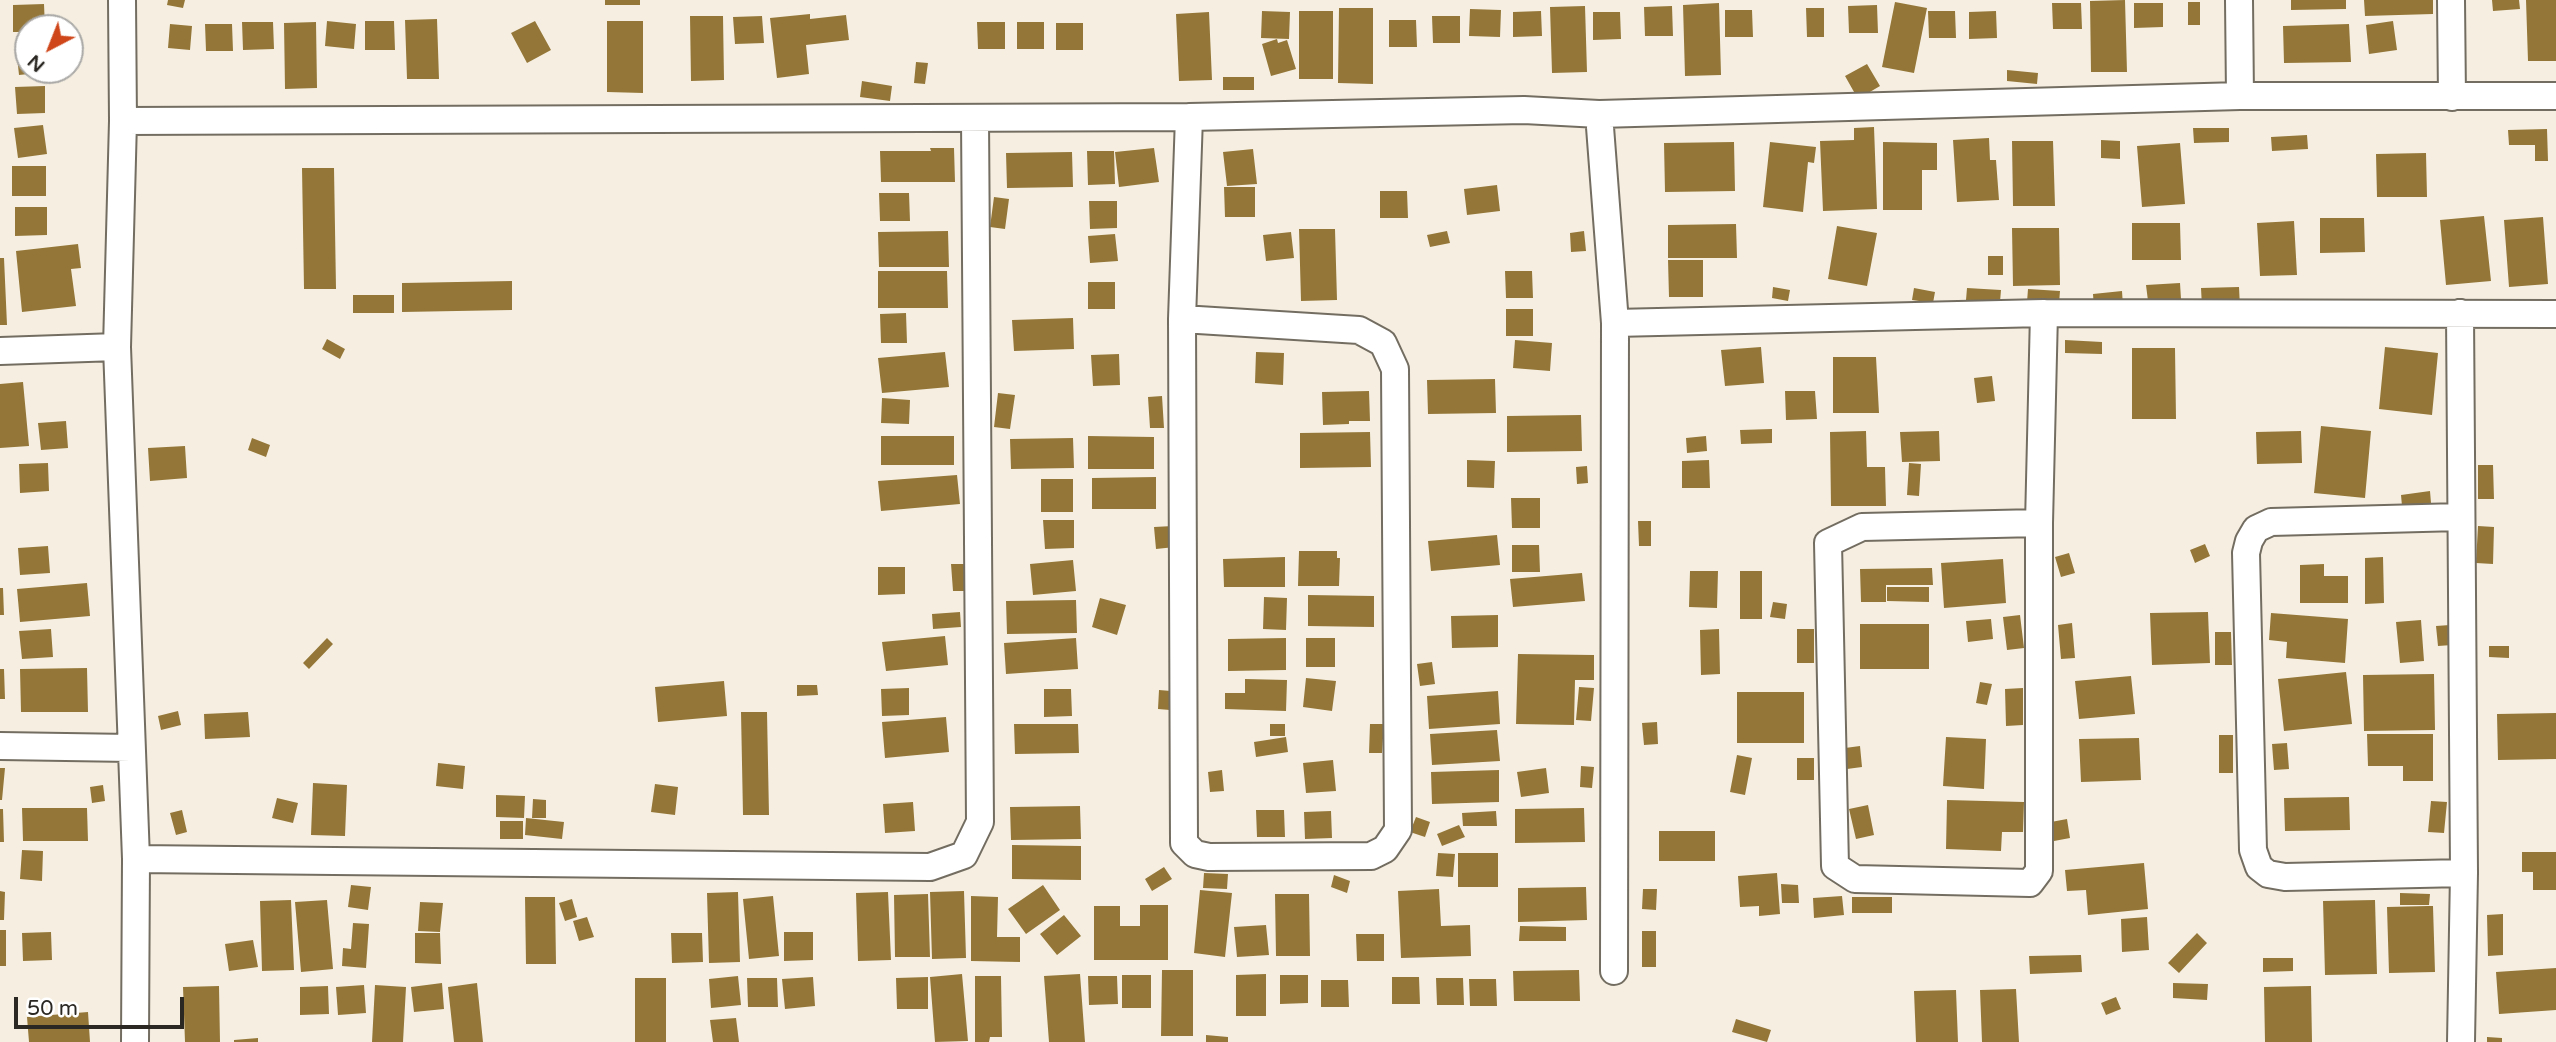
<!DOCTYPE html>
<style>
body{margin:0}
#map{position:relative;width:2556px;height:1042px;overflow:hidden;background:#f6efe1;font-family:"Varela Round",sans-serif}
canvas{display:block}
.north{position:absolute;left:14px;top:14px;width:70px;height:70px;box-sizing:border-box;background:#fff;border:2px solid #aaa9a7;border-radius:50%;rotate:222deg;font-size:19px;font-weight:700;line-height:28px;text-align:center;color:#2b2823}
.north::after{content:'';display:block;margin:auto;width:24px;height:32px;background:#cf461a;clip-path:polygon(50% 0,100% 100%,50% 72%,0 100%)}
.scale{position:absolute;left:14px;top:997px;width:170px;height:32px;box-sizing:border-box;border:4px solid #2b2823;border-top:0;padding-left:9px;font-size:21px;line-height:24px;white-space:nowrap;color:#2b2823;-webkit-text-stroke:5px #fff;paint-order:stroke}
</style>
<div id="map">
<canvas width="2556" height="1042"></canvas>
<div class="north">N</div>
<div class="scale">50 m</div>
</div>
<script>
const ctx = document.querySelector('canvas').getContext('2d');
ctx.lineJoin = 'round';
function paint(path, color) { ctx.fillStyle = color; ctx.fill(path, 'evenodd'); }
const shape = rows => new Path2D(rows.map(r => 'M' + r).join(''));
function stroke(path, color, width, dash) { ctx.strokeStyle = color; ctx.lineWidth = width; ctx.lineCap = dash ? 'butt' : 'round'; ctx.setLineDash(dash || []); ctx.stroke(path); }
paint(shape([
 [168,0,185,0,183,8,167,5],
 [605,0,640,0,640,5,605,5],
 [2125,0,2127,72,2091,72,2090,1],
 [2291,0,2346,0,2346,9,2291,10],
 [2364,0,2433,0,2433,14,2365,16],
 [2492,0,2519,0,2520,9,2493,11],
 [2526,0,2556,0,2556,61,2528,61],
 [1895,2,1927,8,1914,73,1882,67],
 [2188,2,2200,2,2200,25,2188,25],
 [1719,3,1721,75,1685,76,1683,5],
 [2052,3,2081,3,2082,29,2053,29],
 [2134,3,2163,3,2163,27,2134,28],
 [44,4,45,28,28,28,28,32,13,32,13,5],
 [1877,5,1878,33,1849,33,1848,6],
 [1585,6,1587,72,1552,73,1550,7],
 [1672,6,1673,36,1645,36,1644,7],
 [1339,8,1373,8,1373,84,1338,83],
 [1806,8,1824,8,1824,37,1807,37],
 [1470,9,1501,10,1500,37,1469,36],
 [1725,10,1752,10,1753,37,1725,37],
 [1262,11,1290,12,1289,39,1261,38],
 [1299,11,1333,11,1333,79,1299,79],
 [1541,11,1542,36,1513,37,1513,12],
 [1928,11,1955,11,1956,38,1929,38],
 [1996,11,1997,38,1969,39,1969,12],
 [1209,12,1212,80,1179,81,1176,14],
 [1593,12,1620,12,1621,39,1593,40],
 [810,14,810,19,846,15,849,40,806,45,809,74,777,78,770,18],
 [690,16,723,16,724,80,691,81],
 [762,16,764,43,735,44,733,17],
 [1432,16,1460,16,1460,43,1433,43],
 [437,19,439,79,407,79,405,20],
 [1389,20,1416,20,1417,47,1389,47],
 [327,21,356,24,354,49,325,46],
 [365,21,394,21,395,50,365,50],
 [535,21,551,50,527,63,511,33],
 [607,21,643,21,643,93,607,92],
 [2393,21,2397,50,2369,54,2366,25],
 [242,22,273,22,274,49,243,50],
 [316,22,317,88,285,89,284,23],
 [977,22,1005,22,1005,49,978,49],
 [1017,22,1044,22,1044,49,1017,49],
 [1056,23,1083,23,1083,50,1056,50],
 [170,24,192,26,190,50,168,48],
 [205,24,232,24,233,51,206,51],
 [2349,24,2351,62,2284,63,2283,26],
 [1277,39,1278,43,1287,40,1296,69,1271,76,1262,44],
 [28,46,28,70,48,72,19,75,16,47],
 [916,62,928,63,925,84,914,83],
 [1867,64,1880,86,1858,99,1845,76],
 [2007,70,2038,73,2037,84,2007,81],
 [1223,77,1254,77,1254,90,1223,90],
 [862,81,892,86,890,101,860,97],
 [45,86,45,113,17,114,15,87],
 [43,125,47,154,18,158,14,128],
 [1874,127,1877,209,1823,211,1820,141,1854,140,1854,128],
 [2193,128,2229,128,2229,142,2194,143],
 [2547,129,2548,161,2535,161,2535,145,2509,145,2508,130],
 [2307,135,2308,149,2272,151,2271,137],
 [1989,138,1990,160,1996,160,1999,200,1957,202,1953,140],
 [2101,140,2120,141,2120,159,2101,158],
 [2012,141,2053,141,2055,206,2013,206],
 [1734,142,1735,191,1665,192,1664,143],
 [1770,142,1816,147,1814,163,1808,162,1803,212,1763,207],
 [1883,142,1937,143,1937,170,1922,170,1922,210,1883,210],
 [2180,143,2185,204,2142,207,2137,146],
 [930,148,954,148,955,182,881,182,880,151,931,151],
 [1154,148,1159,182,1119,187,1115,152],
 [1253,149,1257,184,1227,186,1223,152],
 [1087,151,1114,151,1115,184,1088,185],
 [1072,152,1073,187,1007,188,1006,153],
 [2426,153,2427,197,2377,197,2376,154],
 [12,166,46,166,46,196,12,196],
 [302,168,334,168,336,289,304,289],
 [1497,185,1500,211,1467,215,1464,189],
 [1224,187,1255,187,1255,217,1225,217],
 [1380,191,1407,191,1408,218,1380,218],
 [879,193,909,193,910,221,880,221],
 [994,197,1009,199,1005,229,990,227],
 [1089,201,1117,201,1117,228,1090,229],
 [15,207,47,207,47,235,15,236],
 [2484,216,2491,281,2446,285,2440,220],
 [2543,217,2548,284,2509,287,2504,220],
 [2320,218,2364,218,2365,252,2320,253],
 [2294,221,2297,275,2260,276,2257,223],
 [2132,223,2180,223,2181,260,2132,260],
 [1736,224,1737,258,1668,258,1668,225],
 [1837,226,1877,233,1867,286,1828,279],
 [2012,228,2059,228,2060,285,2013,286],
 [1299,229,1335,229,1337,300,1301,301],
 [948,231,949,267,879,267,878,232],
 [1447,231,1450,243,1430,247,1427,235],
 [1584,231,1586,251,1571,252,1570,233],
 [1291,232,1294,258,1266,261,1263,235],
 [1115,234,1118,261,1090,263,1088,236],
 [78,244,81,268,71,269,76,306,22,312,16,251],
 [1988,256,2003,256,2003,275,1988,275],
 [0,258,4,258,7,325,0,325],
 [1668,260,1703,260,1703,297,1669,297],
 [878,271,947,271,948,308,878,308],
 [1505,271,1532,271,1533,298,1506,298],
 [512,281,512,310,402,312,402,283],
 [1088,282,1115,282,1115,309,1088,309],
 [2180,283,2181,299,2148,301,2146,285],
 [1773,287,1790,290,1788,301,1772,298],
 [2239,287,2240,307,2202,307,2201,288],
 [1914,288,1935,292,1933,303,1912,300],
 [1967,288,2001,290,2000,302,1966,300],
 [2028,289,2060,291,2059,304,2027,302],
 [2122,291,2123,306,2094,309,2093,294],
 [353,295,394,295,394,313,353,313],
 [1506,309,1533,309,1533,336,1506,336],
 [906,313,907,343,881,343,880,314],
 [1073,318,1074,349,1014,351,1012,320],
 [327,339,345,349,340,359,322,349],
 [1515,340,1552,343,1550,371,1513,368],
 [2065,340,2102,342,2102,354,2065,353],
 [1761,347,1764,383,1725,386,1721,350],
 [2385,347,2438,353,2432,415,2379,409],
 [2132,348,2175,348,2176,419,2132,419],
 [945,352,949,387,882,393,878,358],
 [1256,352,1284,353,1283,385,1255,383],
 [1119,354,1120,385,1093,386,1091,355],
 [1833,357,1876,357,1879,413,1833,413],
 [1992,376,1995,401,1977,403,1974,378],
 [1495,379,1496,413,1428,414,1427,380],
 [23,382,29,446,0,448,0,384],
 [1369,391,1370,421,1349,421,1349,424,1323,425,1322,392],
 [1785,391,1815,391,1817,419,1786,420],
 [998,393,1015,395,1010,429,994,427],
 [1162,396,1164,428,1150,428,1148,397],
 [882,398,910,400,909,424,881,423],
 [1581,415,1582,451,1507,452,1507,416],
 [66,421,68,448,41,450,38,423],
 [2321,426,2371,431,2365,498,2314,493],
 [1772,429,1772,443,1741,444,1740,430],
 [1866,431,1867,467,1885,467,1886,506,1831,506,1830,432],
 [1939,431,1940,461,1902,462,1900,432],
 [2301,431,2302,463,2257,464,2256,432],
 [1370,432,1371,467,1300,468,1300,433],
 [881,436,954,436,954,465,881,465],
 [1088,436,1154,437,1154,469,1088,469],
 [1706,436,1707,451,1687,453,1686,438],
 [252,438,270,445,266,457,248,450],
 [1073,438,1074,468,1011,469,1010,439],
 [185,446,187,478,150,481,148,448],
 [1467,460,1495,461,1494,488,1467,487],
 [1709,460,1710,488,1682,488,1682,461],
 [48,463,49,491,20,493,19,464],
 [1909,463,1921,464,1919,496,1907,495],
 [2478,465,2493,465,2494,499,2478,499],
 [1587,466,1588,483,1577,484,1576,467],
 [957,475,960,504,881,511,878,481],
 [1156,477,1156,509,1092,509,1092,478],
 [1041,479,1073,479,1073,512,1041,512],
 [2430,491,2431,503,2402,506,2401,495],
 [1511,498,1540,498,1540,528,1512,528],
 [1043,520,1074,520,1074,548,1045,549],
 [1638,521,1651,521,1651,546,1639,546],
 [1173,526,1175,547,1156,549,1154,527],
 [2478,526,2494,527,2493,564,2476,563],
 [1497,535,1500,565,1431,571,1428,541],
 [2205,544,2210,556,2195,563,2190,550],
 [1512,545,1539,545,1540,572,1512,572],
 [48,546,50,573,20,575,18,548],
 [1299,551,1337,551,1337,558,1340,558,1339,586,1298,586],
 [2069,553,2075,573,2061,577,2055,557],
 [1285,557,1285,587,1224,587,1223,559],
 [2383,557,2384,603,2365,604,2365,558],
 [2003,559,2006,603,1944,608,1941,563],
 [1073,560,1076,591,1033,595,1030,564],
 [951,564,965,564,967,591,953,591],
 [2324,564,2324,576,2348,576,2348,603,2300,603,2300,565],
 [878,567,905,567,905,594,878,595],
 [1932,568,1933,585,1886,585,1886,602,1861,602,1860,569],
 [1690,571,1718,571,1717,608,1689,607],
 [1740,571,1762,571,1762,619,1740,619],
 [1582,573,1585,601,1513,607,1510,579],
 [87,583,90,616,20,622,17,589],
 [1887,587,1929,587,1929,602,1887,601],
 [0,588,3,588,4,615,0,615],
 [1308,595,1374,596,1374,627,1308,626],
 [1264,597,1287,598,1286,630,1263,629],
 [1100,598,1126,605,1117,635,1092,627],
 [1076,600,1077,633,1007,634,1006,601],
 [1773,602,1787,604,1785,619,1770,617],
 [960,612,961,627,933,629,932,614],
 [2208,612,2210,663,2152,665,2150,613],
 [2271,613,2348,619,2345,663,2286,658,2287,642,2269,640],
 [1498,615,1498,647,1452,648,1451,616],
 [2020,615,2024,648,2007,650,2003,617],
 [1991,619,1993,639,1968,642,1966,621],
 [2421,620,2424,661,2400,663,2396,622],
 [2072,623,2075,658,2061,659,2058,625],
 [1860,624,1929,624,1929,669,1860,669],
 [2450,625,2452,645,2438,646,2436,626],
 [51,629,53,657,22,659,19,631],
 [1719,629,1720,674,1701,675,1700,630],
 [1797,629,1814,629,1814,663,1797,663],
 [2215,632,2231,632,2232,665,2215,665],
 [945,636,948,665,886,671,882,642],
 [327,638,333,644,309,669,303,663],
 [1076,638,1078,669,1006,674,1004,643],
 [1286,638,1286,670,1228,671,1228,639],
 [1306,638,1335,638,1335,667,1306,667],
 [2489,646,2509,646,2509,658,2489,657],
 [1518,654,1594,655,1594,680,1575,680,1574,725,1516,724],
 [1432,662,1435,684,1420,686,1417,664],
 [87,668,88,712,21,712,20,669],
 [0,669,4,669,5,699,0,699],
 [2346,672,2352,724,2284,731,2278,679],
 [2434,674,2435,730,2364,731,2363,675],
 [2131,676,2135,714,2079,719,2075,681],
 [1306,678,1336,681,1332,711,1303,707],
 [1245,679,1287,680,1286,711,1225,709,1225,693,1245,693],
 [724,681,727,716,658,722,655,687],
 [1980,682,1992,684,1987,705,1976,703],
 [797,685,817,685,818,695,797,696],
 [1579,687,1594,688,1591,721,1576,720],
 [909,688,909,715,882,716,881,689],
 [2023,688,2023,725,2006,726,2005,689],
 [1044,689,1071,689,1072,716,1044,717],
 [1159,690,1171,691,1170,710,1158,709],
 [1498,691,1500,724,1429,729,1427,696],
 [1737,692,1804,692,1804,743,1737,743],
 [178,711,181,725,161,730,158,716],
 [248,712,250,737,205,739,204,714],
 [741,712,767,712,769,815,743,815],
 [2556,713,2556,759,2498,760,2497,714],
 [946,717,949,752,885,758,882,722],
 [1657,722,1658,744,1644,745,1642,723],
 [1014,724,1078,724,1079,753,1015,754],
 [1270,724,1285,724,1285,736,1270,736],
 [1370,724,1384,724,1382,753,1369,753],
 [1497,730,1500,761,1432,765,1430,734],
 [2367,734,2433,734,2433,781,2403,781,2403,766,2368,766],
 [2219,735,2233,735,2233,773,2219,773],
 [1286,737,1288,752,1256,757,1254,742],
 [1946,737,1986,739,1984,789,1943,786],
 [2139,738,2141,780,2081,782,2079,739],
 [2287,743,2289,769,2274,770,2272,744],
 [1860,746,1862,767,1847,769,1845,748],
 [1737,755,1752,758,1745,795,1730,792],
 [1797,758,1814,758,1814,780,1797,780],
 [1333,760,1336,791,1306,793,1303,763],
 [438,763,465,766,463,789,436,786],
 [1581,766,1594,767,1592,788,1580,787],
 [0,768,5,768,2,800,0,800],
 [1546,768,1549,793,1521,797,1517,772],
 [1222,770,1224,791,1210,792,1208,772],
 [1499,770,1499,802,1432,804,1431,772],
 [313,783,347,785,345,836,311,835],
 [655,784,678,787,675,815,651,812],
 [103,785,105,801,92,803,90,787],
 [496,795,525,796,524,818,496,817],
 [2349,797,2350,830,2285,831,2284,798],
 [277,798,298,803,293,823,272,818],
 [533,799,546,800,546,818,532,818],
 [1947,800,2024,802,2023,832,2002,832,2001,851,1946,849],
 [2431,801,2447,802,2444,833,2428,832],
 [913,802,915,831,885,833,883,804],
 [1868,805,1874,835,1856,839,1849,809],
 [1080,806,1081,839,1011,840,1010,807],
 [22,808,87,808,88,841,23,841],
 [1584,808,1585,842,1515,843,1515,809],
 [0,809,3,809,4,842,0,842],
 [182,810,187,832,176,835,170,813],
 [1256,810,1284,810,1285,837,1257,837],
 [1331,811,1332,838,1305,839,1304,812],
 [1496,811,1497,826,1463,826,1462,813],
 [1416,817,1430,822,1425,837,1410,832],
 [526,818,564,822,562,839,525,835],
 [2067,819,2070,838,2054,841,2051,822],
 [500,821,523,821,523,839,500,839],
 [1459,825,1465,837,1442,846,1437,834],
 [1659,831,1715,831,1715,861,1659,861],
 [1012,845,1081,846,1081,880,1012,879],
 [22,850,43,851,42,881,20,879],
 [2522,852,2556,852,2556,890,2533,890,2533,872,2522,872],
 [1438,853,1455,854,1453,877,1436,876],
 [1458,853,1498,853,1498,887,1458,887],
 [2144,863,2148,909,2088,915,2086,890,2067,891,2065,870],
 [1164,867,1172,879,1152,891,1145,879],
 [1204,873,1228,874,1227,889,1203,888],
 [1777,873,1780,914,1759,916,1759,906,1740,907,1738,876],
 [1334,875,1350,881,1347,893,1331,887],
 [1781,884,1798,885,1799,903,1782,903],
 [351,885,371,887,368,910,348,907],
 [1043,885,1060,910,1026,934,1008,909],
 [1586,887,1587,920,1518,922,1518,888],
 [1439,889,1441,926,1470,925,1471,956,1401,958,1398,891],
 [1643,889,1657,889,1656,910,1642,909],
 [1200,890,1232,893,1225,957,1194,953],
 [0,891,5,892,4,920,0,920],
 [964,891,966,958,932,959,930,892],
 [738,892,740,962,709,963,707,893],
 [888,892,891,960,858,961,856,893],
 [2400,893,2430,894,2429,905,2400,905],
 [928,894,930,957,895,957,894,895],
 [1275,894,1309,894,1310,956,1276,956],
 [773,896,779,956,749,959,743,899],
 [971,896,998,897,997,937,1020,937,1020,962,971,961],
 [1842,896,1844,915,1814,918,1813,898],
 [525,897,555,897,556,964,526,964],
 [1852,897,1892,897,1892,913,1852,913],
 [572,899,577,917,565,921,559,903],
 [291,900,294,970,262,971,260,901],
 [327,900,333,969,301,972,295,902],
 [2375,900,2377,974,2325,975,2323,901],
 [420,902,443,903,440,932,418,931],
 [1140,905,1168,905,1168,960,1094,960,1094,906,1120,906,1120,926,1140,926],
 [2428,906,2433,906,2435,972,2389,973,2387,907],
 [2503,914,2503,955,2488,956,2487,915],
 [1064,915,1081,936,1057,955,1040,934],
 [587,917,594,937,579,941,573,921],
 [2147,917,2149,950,2122,952,2121,919],
 [353,923,369,924,366,968,342,966,343,948,351,949],
 [1266,925,1269,955,1237,957,1234,927],
 [1520,926,1566,927,1566,941,1519,941],
 [0,930,6,930,6,966,0,966],
 [1642,931,1656,931,1656,967,1642,967],
 [51,932,52,960,23,961,22,933],
 [784,932,813,932,813,960,784,961],
 [415,933,440,933,441,964,415,963],
 [671,933,702,933,703,962,672,963],
 [2197,933,2207,943,2179,973,2168,963],
 [1356,934,1384,934,1384,961,1357,961],
 [253,940,258,967,229,971,225,944],
 [2081,955,2082,972,2030,974,2029,956],
 [2263,958,2293,958,2293,971,2263,972],
 [2556,968,2556,1010,2499,1014,2496,972],
 [1162,970,1193,970,1193,1036,1161,1036],
 [1579,970,1580,1001,1514,1001,1513,971],
 [962,974,968,1041,935,1042,930,977],
 [1080,974,1085,1042,1049,1042,1044,976],
 [1266,974,1266,1016,1236,1016,1236,975],
 [1122,975,1151,975,1151,1008,1122,1008],
 [1280,975,1308,975,1308,1003,1280,1004],
 [738,976,741,1005,711,1008,709,979],
 [975,976,1001,976,1002,1037,990,1037,989,1042,975,1042],
 [1088,976,1117,976,1118,1004,1089,1005],
 [813,977,815,1006,785,1009,782,979],
 [928,977,928,1009,897,1009,896,978],
 [1392,977,1419,977,1420,1004,1392,1004],
 [635,978,666,978,666,1042,635,1042],
 [747,978,777,978,778,1007,748,1007],
 [1436,978,1463,978,1464,1005,1437,1005],
 [1469,979,1496,979,1497,1006,1470,1006],
 [1321,980,1348,980,1349,1007,1321,1007],
 [442,983,444,1009,414,1012,411,987],
 [477,983,483,1042,454,1042,448,987],
 [2173,983,2208,984,2207,1000,2173,998],
 [364,985,366,1013,338,1015,336,987],
 [375,985,406,987,403,1042,372,1042],
 [219,986,220,1042,185,1042,183,987],
 [328,986,329,1014,300,1015,300,987],
 [2311,986,2312,1042,2265,1042,2264,987],
 [2016,989,2019,1042,1982,1042,1980,990],
 [1956,990,1958,1042,1916,1042,1914,991],
 [2116,997,2121,1009,2106,1015,2101,1003],
 [88,1012,90,1042,29,1042,27,1017],
 [736,1018,739,1042,713,1042,710,1020],
 [1736,1019,1771,1030,1767,1042,1732,1032],
 [1206,1035,1228,1037,1228,1042,1206,1042],
 [2487,1037,2502,1038,2502,1042,2487,1042],
 [258,1038,258,1042,234,1042,234,1040]
]), '#947738');
const minor = shape([
 [122,0,123,121,117,347,136,859,135,1042],
 [2239,0,2240,96],
 [2451,0,2452,97],
 [1599,114,1615,323,1614,971],
 [123,121,1189,117,1524,110,1599,114,2240,96,2556,96],
 [2460,313,2464,873,2461,1042],
 [1182,319,1359,330,1383,343,1395,369,1398,830,1385,849,1371,856,1209,857,1195,854,1184,843,1182,319,1189,117],
 [1615,323,2044,313,2556,314],
 [0,351,117,347],
 [2460,517,2271,522,2256,529,2249,541,2246,553,2253,850,2259,867,2268,874,2285,877,2464,873],
 [2039,523,1862,527,1828,543,1835,866,1855,879,2030,883,2039,871,2039,523,2044,313],
 [0,746,131,748],
 [136,859,930,867,964,855,980,822,975,118]
]);
stroke(minor, '#736d61', 30);
stroke(minor, '#fff', 26);
</script>
